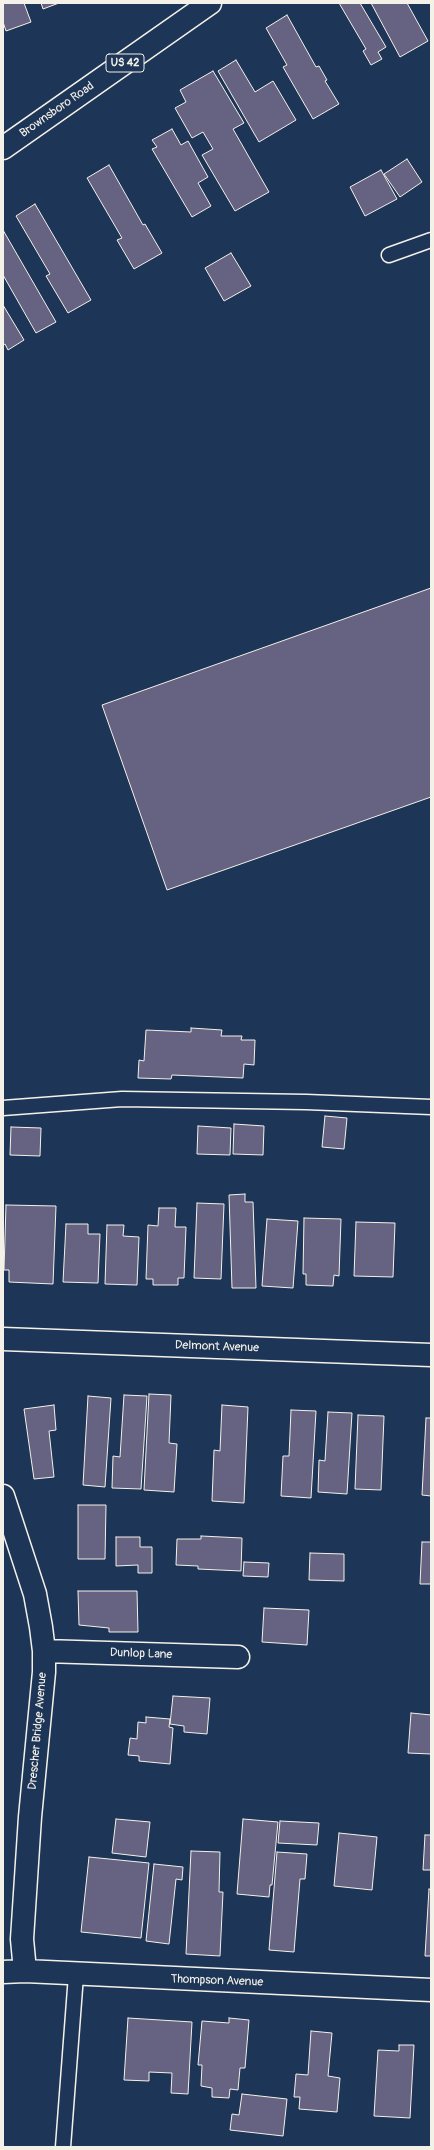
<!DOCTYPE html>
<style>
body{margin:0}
#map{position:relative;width:434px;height:2150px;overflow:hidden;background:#1d3557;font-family:Pangolin,sans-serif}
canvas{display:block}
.frame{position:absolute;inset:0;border:4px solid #f4f1e8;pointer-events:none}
</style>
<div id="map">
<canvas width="434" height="2150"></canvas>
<div class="frame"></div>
</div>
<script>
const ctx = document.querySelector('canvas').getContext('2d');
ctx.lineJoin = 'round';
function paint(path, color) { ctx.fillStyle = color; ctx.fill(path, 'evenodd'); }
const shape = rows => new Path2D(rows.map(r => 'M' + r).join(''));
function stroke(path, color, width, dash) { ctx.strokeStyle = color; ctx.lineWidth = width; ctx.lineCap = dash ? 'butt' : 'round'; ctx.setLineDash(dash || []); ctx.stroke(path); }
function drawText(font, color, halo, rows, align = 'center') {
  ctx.font = font + ' Pangolin,sans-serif'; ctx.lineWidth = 4; ctx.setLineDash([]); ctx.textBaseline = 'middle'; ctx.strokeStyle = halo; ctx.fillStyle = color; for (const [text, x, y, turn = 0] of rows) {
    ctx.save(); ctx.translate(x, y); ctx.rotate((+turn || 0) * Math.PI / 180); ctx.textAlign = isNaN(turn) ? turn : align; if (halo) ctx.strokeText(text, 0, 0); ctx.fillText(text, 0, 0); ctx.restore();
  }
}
const building = shape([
 [3,3,24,3,31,22,6,31,3,22,3,3],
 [41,3,59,3,43,9,41,3],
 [339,3,360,3,386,47,378,52,382,59,371,65,363,51,366,49,339,3],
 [371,3,407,3,428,41,400,57,371,3],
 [287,15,316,67,319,66,327,80,325,81,339,104,313,119,283,67,287,65,266,28,287,15],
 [236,60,255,92,273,81,296,120,259,142,218,71,236,60],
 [213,71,244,123,233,129,269,192,235,211,202,155,213,149,203,132,192,138,175,108,186,102,180,90,213,71],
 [172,129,181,145,188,141,208,177,198,183,211,206,192,217,152,149,157,147,152,140,172,129],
 [407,159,422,182,400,197,384,174,407,159],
 [109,165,143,225,145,224,162,253,134,269,117,240,122,238,87,178,109,165],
 [381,170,397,199,365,216,350,187,381,170],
 [35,204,91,300,68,313,46,276,50,274,16,216,35,204],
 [3,230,56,322,36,333,3,275,3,230],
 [231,253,251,286,224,301,205,268,231,253],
 [3,305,24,340,8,350,5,344,3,345,3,305],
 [431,588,431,797,167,890,102,705,431,588],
 [191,1028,222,1030,221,1036,242,1036,241,1040,255,1040,254,1065,244,1064,243,1078,172,1075,171,1079,138,1078,139,1060,144,1061,146,1030,191,1032,191,1028],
 [325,1116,347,1118,344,1149,322,1147,325,1116],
 [234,1124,264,1126,263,1155,233,1154,234,1124],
 [198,1126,231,1128,230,1155,197,1154,198,1126],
 [11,1127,41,1128,40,1156,10,1155,11,1127],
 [245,1194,245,1202,253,1202,256,1288,232,1288,229,1195,245,1194],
 [197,1203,224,1204,221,1279,194,1278,197,1203],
 [6,1205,56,1206,53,1284,9,1282,9,1270,4,1270,6,1205],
 [159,1208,176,1208,175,1227,186,1227,184,1278,178,1278,178,1285,153,1285,153,1279,146,1279,148,1225,158,1226,159,1208],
 [304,1218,341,1219,339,1276,334,1275,333,1286,306,1285,306,1274,303,1274,304,1218],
 [267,1219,298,1221,293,1288,262,1286,267,1219],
 [356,1222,395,1223,393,1277,354,1276,356,1222],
 [66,1224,88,1224,88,1234,100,1234,98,1283,63,1282,66,1224],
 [107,1225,124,1225,123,1236,139,1237,137,1285,105,1284,107,1225],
 [149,1394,171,1395,169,1443,177,1444,174,1492,144,1490,149,1394],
 [124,1395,147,1396,141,1489,112,1488,113,1456,120,1457,124,1395],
 [88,1396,111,1398,105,1487,83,1485,88,1396],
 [54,1405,56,1430,49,1431,54,1477,34,1479,24,1409,54,1405],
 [222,1405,248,1407,244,1503,212,1501,214,1450,220,1451,222,1405],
 [291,1410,316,1411,311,1498,281,1496,283,1456,289,1456,291,1410],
 [328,1412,352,1413,347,1494,318,1492,319,1460,325,1461,328,1412],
 [358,1415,384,1416,381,1490,355,1489,358,1415],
 [426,1418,431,1418,431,1496,422,1495,426,1418],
 [78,1505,106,1505,105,1559,78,1559,78,1505],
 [201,1536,242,1538,241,1571,198,1569,198,1566,176,1565,177,1539,201,1539,201,1536],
 [116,1537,140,1537,140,1547,152,1547,152,1573,138,1573,138,1565,116,1566,116,1537],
 [422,1542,431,1542,431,1584,420,1584,422,1542],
 [310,1553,344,1554,344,1581,309,1580,310,1553],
 [244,1562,269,1563,268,1577,243,1576,244,1562],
 [78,1591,137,1591,138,1632,109,1632,109,1628,79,1625,78,1591],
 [264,1608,309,1610,307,1645,262,1642,264,1608],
 [173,1696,210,1698,207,1734,184,1732,184,1726,170,1724,173,1696],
 [411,1713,431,1715,431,1754,408,1753,411,1713],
 [146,1717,170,1719,169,1727,173,1728,170,1764,139,1761,139,1756,128,1755,130,1738,137,1739,138,1722,146,1723,146,1717],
 [116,1819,150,1822,146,1857,112,1853,116,1819],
 [243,1819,278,1822,272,1885,270,1885,269,1897,237,1894,243,1819],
 [280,1821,319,1823,317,1845,278,1843,280,1821],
 [339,1833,377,1837,372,1890,334,1886,339,1833],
 [425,1835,431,1835,431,1870,423,1870,425,1835],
 [191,1851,220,1852,219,1892,223,1892,220,1956,186,1954,191,1851],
 [277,1852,307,1854,305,1879,300,1879,294,1952,269,1950,277,1852],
 [89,1857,149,1863,141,1938,81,1932,89,1857],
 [154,1864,183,1867,182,1880,176,1879,169,1944,146,1941,154,1864],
 [429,1889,431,1890,431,1956,425,1956,429,1889],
 [128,2018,192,2022,188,2094,171,2093,172,2073,149,2072,149,2081,124,2080,128,2018],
 [229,2018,249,2020,245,2068,240,2068,238,2090,230,2089,229,2098,212,2097,212,2088,201,2086,202,2065,198,2065,202,2021,229,2023,229,2018],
 [311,2031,332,2033,328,2076,340,2078,337,2112,299,2109,300,2097,294,2097,296,2074,308,2075,311,2031],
 [399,2045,414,2045,410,2118,374,2116,378,2050,399,2051,399,2045],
 [242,2094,287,2099,283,2136,230,2130,232,2114,239,2115,242,2094]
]);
paint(building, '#666281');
stroke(building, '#f4f1e8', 1);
const lane = shape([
 [389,255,431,240],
 [3,1108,122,1099,306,1102,431,1107],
 [63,2147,76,1975]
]);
const street = shape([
 [3,1339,431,1355],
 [3,1496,35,1594,41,1627,44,1651,44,1672,30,1817,22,1939,25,1971],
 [44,1651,238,1657],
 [3,1972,25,1971,431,1990]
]);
const primary = shape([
 [3,148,210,3]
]);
stroke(lane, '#f4f1e8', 17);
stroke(street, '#f4f1e8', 25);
stroke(primary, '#f4f1e8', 25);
stroke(lane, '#1d3557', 14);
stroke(street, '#1d3557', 22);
stroke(primary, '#1d3557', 22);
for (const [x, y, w] of [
 [125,63,38]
]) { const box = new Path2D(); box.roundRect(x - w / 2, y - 9, w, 18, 3); ctx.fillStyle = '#1d3557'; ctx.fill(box); stroke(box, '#f4f1e8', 1); }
drawText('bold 11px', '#f4f1e8', null, [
 ["US 42",125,63]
]);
drawText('12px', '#f4f1e8', '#1d3557', [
 ["Brownsboro Road",57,110,-35],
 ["Delmont Avenue",217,1347,2],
 ["Dunlop Lane",141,1654,2],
 ["Drescher Bridge Avenue",38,1731,-85],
 ["Thompson Avenue",217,1981,2]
]);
</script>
